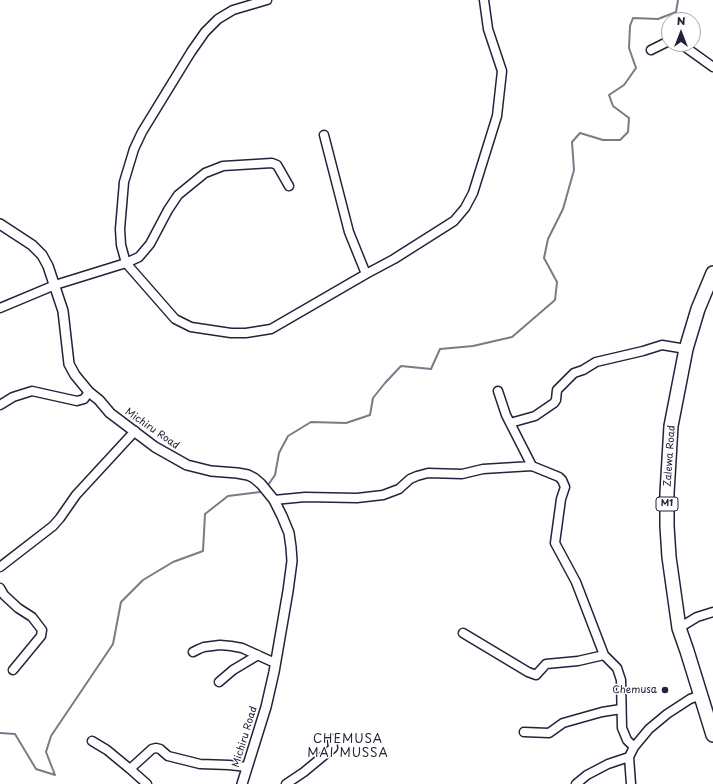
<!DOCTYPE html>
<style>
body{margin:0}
#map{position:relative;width:713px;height:784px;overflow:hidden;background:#fff;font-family:"Playpen Sans",sans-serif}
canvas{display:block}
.north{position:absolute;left:661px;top:12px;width:40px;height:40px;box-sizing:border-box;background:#fff;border:1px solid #a7a7b1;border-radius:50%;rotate:0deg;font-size:11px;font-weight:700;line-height:16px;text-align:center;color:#22223b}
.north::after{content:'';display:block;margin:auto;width:14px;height:18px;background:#22223b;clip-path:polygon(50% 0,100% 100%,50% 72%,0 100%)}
</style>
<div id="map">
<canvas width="713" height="784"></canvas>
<div class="north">N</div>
</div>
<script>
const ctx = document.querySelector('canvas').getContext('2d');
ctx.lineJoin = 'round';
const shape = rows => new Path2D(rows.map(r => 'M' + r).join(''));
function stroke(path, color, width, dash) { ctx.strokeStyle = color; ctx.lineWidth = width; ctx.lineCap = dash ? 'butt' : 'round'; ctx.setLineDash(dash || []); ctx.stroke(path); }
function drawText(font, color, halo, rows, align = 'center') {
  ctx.font = font + ' "Playpen Sans",sans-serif'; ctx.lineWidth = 3; ctx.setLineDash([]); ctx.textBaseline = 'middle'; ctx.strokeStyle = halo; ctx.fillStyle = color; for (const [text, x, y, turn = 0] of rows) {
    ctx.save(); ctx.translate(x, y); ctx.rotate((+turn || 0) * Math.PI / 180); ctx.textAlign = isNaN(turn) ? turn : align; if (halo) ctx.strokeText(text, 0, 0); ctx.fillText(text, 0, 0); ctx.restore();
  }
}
stroke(shape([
 [268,485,275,475,279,453,288,436,311,422,346,423,370,415,373,398,385,383,401,366,431,369,440,349,473,346,512,337,555,300,557,282,544,258,548,239,563,209,574,170,572,142,580,133,603,140,620,140,628,132,629,118,613,106,609,95,624,85,636,68,629,48,630,26,633,18,658,19,676,12,678,0],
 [0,733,15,734,36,769,55,775,46,752,51,736,113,644,121,602,143,580,173,562,203,551,205,514,228,496,260,492,263,490]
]), '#7a7a88', 2);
const minor = shape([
 [267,0,233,10,218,19,205,32,191,52,142,132,134,149,124,182,120,229,121,245,126,263,175,319,191,327,231,333,246,333,271,329,366,274,394,259,454,221,465,208,473,193,497,116,502,71,488,29,484,0],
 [681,44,713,67],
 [651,50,669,41],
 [324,135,349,232,366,274],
 [0,308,55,285,126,263,139,257,150,244,168,210,178,195,205,173,223,166,272,163,277,165,289,186],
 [498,391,506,415,532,466],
 [0,405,13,397,32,391,77,401,84,399,89,392],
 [510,423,535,416,554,403,556,400,557,390,574,373,583,370,596,362,643,351,662,345,686,349],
 [274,500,305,497,357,498,383,495,399,489,410,479,417,476,428,473,462,474,483,469,532,466,559,477,562,480,565,487,561,499,555,543,576,582,604,655,617,668,621,680,622,728,627,740,634,747],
 [0,567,53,526,60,518,76,495,135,431],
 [0,588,4,595,18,608,32,617,42,630,41,636,13,670],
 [679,628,697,617,713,612],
 [463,633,528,672,536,675,546,664,578,661,604,655],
 [193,652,199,649,204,647,220,645,231,646,242,648,275,663],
 [219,682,233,670,258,655],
 [524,732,549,733,563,723,602,712,621,709],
 [92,741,107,750,130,769,147,784],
 [130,769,152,749,156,748,160,749,168,756,200,764,229,765,247,767],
 [286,784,304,772,333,748,332,739],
 [576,784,587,775,608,764,629,757],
 [631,784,629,757,634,747,649,729,667,714,690,699,701,695]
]);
const tertiary = shape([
 [0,224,32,245,42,255,48,266,63,311,69,364,75,375,89,392,99,400,110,413,155,447,187,465,211,471,237,473,248,475,254,478,261,484,274,500,282,516,289,533,291,547,292,561,288,591,274,672,266,707,242,784]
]);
const trunk = shape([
 [713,273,698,309,686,349,671,426,667,493,667,526,669,557,679,628,687,651,713,735]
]);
stroke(minor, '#22223b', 11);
stroke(tertiary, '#22223b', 12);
stroke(trunk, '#22223b', 16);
stroke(minor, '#fff', 8);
stroke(tertiary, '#fff', 9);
stroke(trunk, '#fff', 13);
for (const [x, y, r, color] of [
 [665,690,4,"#22223b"]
]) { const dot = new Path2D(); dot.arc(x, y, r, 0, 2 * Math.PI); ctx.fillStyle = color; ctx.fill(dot); stroke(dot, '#fff', 1.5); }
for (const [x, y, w] of [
 [667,504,22]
]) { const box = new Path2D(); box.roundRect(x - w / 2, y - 7, w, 14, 3); ctx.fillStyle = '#fff'; ctx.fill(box); stroke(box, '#22223b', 1); }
drawText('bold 9px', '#22223b', null, [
 ["M1",667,504]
]);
drawText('10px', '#22223b', '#fff', [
 ["Michiru Road",152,429,35],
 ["Zalewa Road",670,456,-86],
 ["Michiru Road",245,737,-73]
]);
drawText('10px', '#22223b', '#fff', [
 ["Chemusa",657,690]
], 'right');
ctx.letterSpacing = '1px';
drawText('12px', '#22223b', '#fff', [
 ["CHEMUSA",348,740],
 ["MAI MUSSA",348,754]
]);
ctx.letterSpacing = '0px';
</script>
